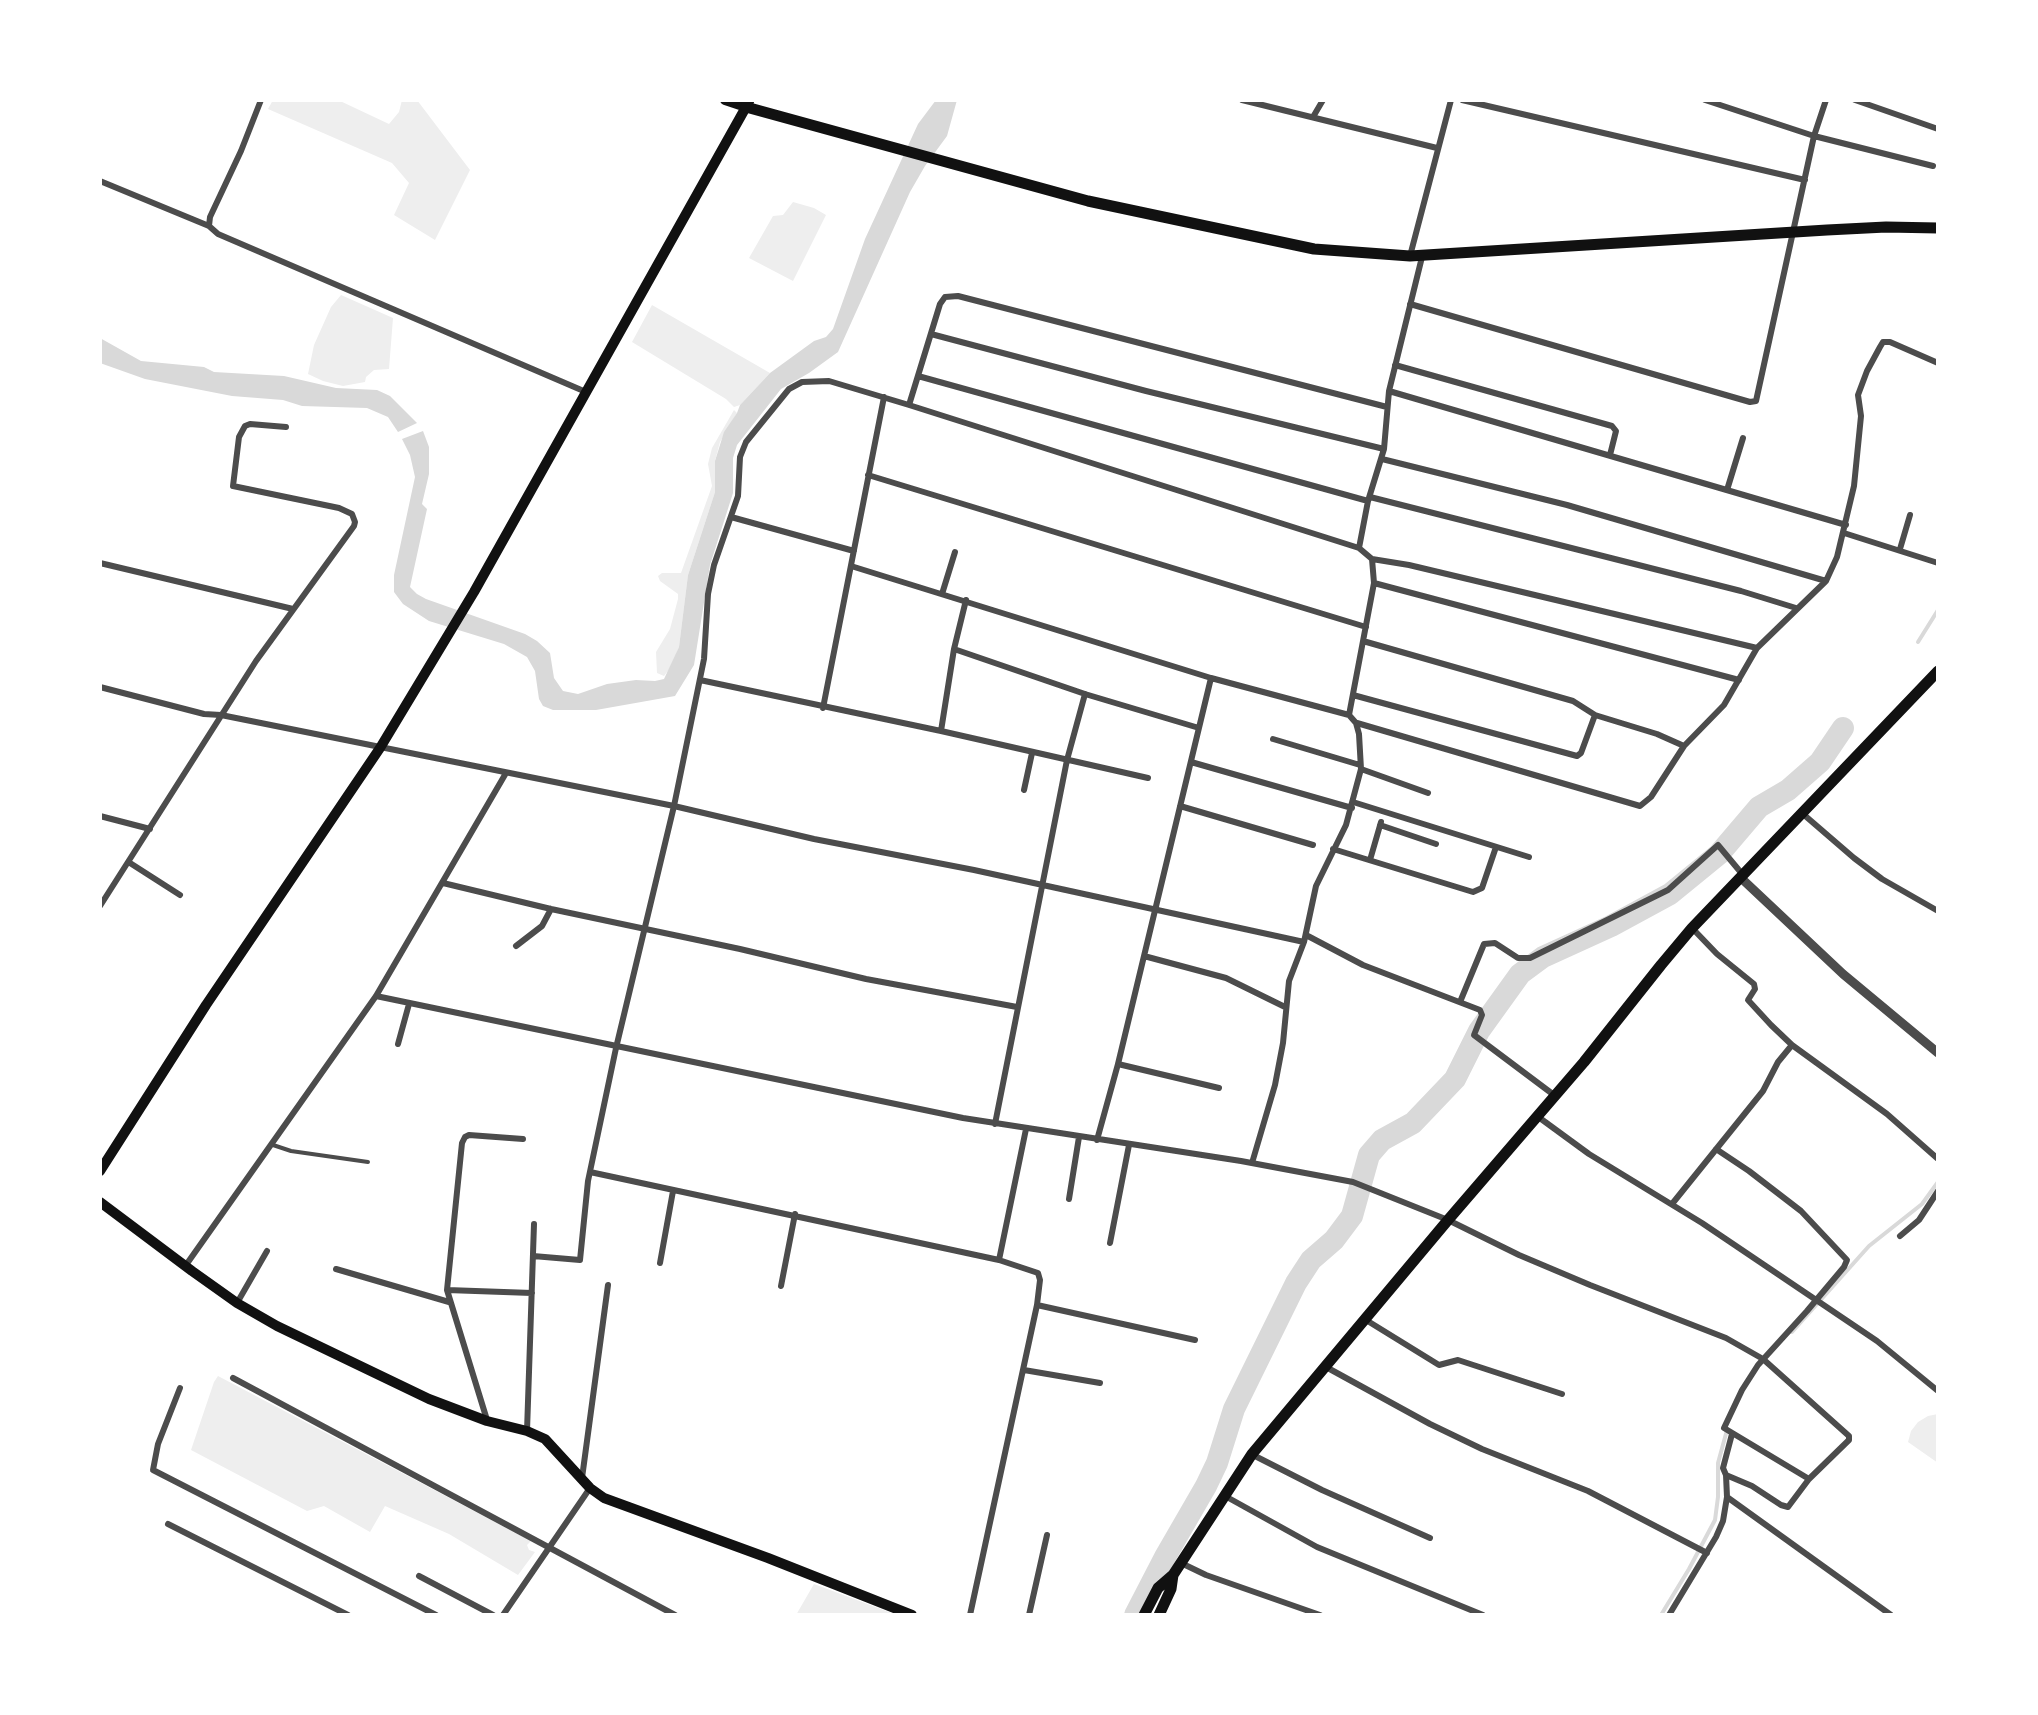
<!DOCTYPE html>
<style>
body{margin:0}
#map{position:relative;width:2038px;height:1715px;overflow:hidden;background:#fff;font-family:"Source Sans 3",sans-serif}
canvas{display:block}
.frame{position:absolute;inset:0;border:102px solid #fff;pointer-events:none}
</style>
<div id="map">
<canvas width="2038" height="1715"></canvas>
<div class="frame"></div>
</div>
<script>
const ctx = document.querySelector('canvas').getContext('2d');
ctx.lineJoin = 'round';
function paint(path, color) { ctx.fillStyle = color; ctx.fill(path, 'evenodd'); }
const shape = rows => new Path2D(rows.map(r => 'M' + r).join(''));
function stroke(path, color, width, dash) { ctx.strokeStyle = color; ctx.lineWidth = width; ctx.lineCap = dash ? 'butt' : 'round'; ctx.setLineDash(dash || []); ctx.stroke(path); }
paint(shape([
 [273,100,338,100,389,124,399,112,402,100,417,100,470,170,435,240,394,215,409,183,392,163,268,109],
 [793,202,814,208,826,215,793,281,749,258,773,216,783,215],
 [341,295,393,318,389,369,374,370,366,377,365,382,343,386,323,381,308,374,314,345,331,307],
 [652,305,770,373,740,405,734,407,726,399,632,342],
 [734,410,737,413,720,442,715,461,715,492,688,575,679,647,671,667,664,676,657,673,656,652,670,629,678,599,678,594,660,581,658,576,662,573,681,573,712,486,708,464,712,448],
 [218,1376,531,1541,527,1545,529,1550,535,1552,518,1575,449,1534,385,1506,370,1532,324,1506,307,1511,191,1450,214,1382],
 [1938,1414,1938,1463,1908,1442,1911,1431,1918,1422,1928,1416],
 [814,1584,897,1615,898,1615,796,1615]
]), '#eee');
paint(shape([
 [936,100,957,100,947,136,925,166,910,192,838,352,809,373,781,389,737,445,733,458,733,493,710,565,694,665,675,696,596,710,553,710,543,706,539,699,535,671,527,657,504,644,429,621,403,604,394,592,394,575,415,477,410,455,402,439,423,431,429,447,429,474,422,504,427,509,410,587,417,594,426,599,525,634,537,641,550,653,554,678,563,691,578,694,607,684,636,680,655,681,664,679,679,647,688,575,715,492,715,461,724,432,737,413,740,405,770,373,814,341,826,337,833,329,865,239,918,124],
 [100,338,141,361,204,367,214,372,284,376,336,388,377,390,390,396,417,423,398,432,388,417,367,408,302,406,283,400,232,396,145,379,100,363]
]), '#d9d9d9');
stroke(shape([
 [1918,642,1938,610],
 [1792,1332,1869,1246,1922,1204,1938,1182],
 [1661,1615,1689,1569,1715,1520,1718,1497,1718,1463,1727,1430]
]), '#d9d9d9', 4);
stroke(shape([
 [1135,1615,1165,1557,1206,1486,1217,1463,1234,1409,1296,1283,1311,1260,1334,1240,1352,1216,1369,1155,1382,1140,1413,1123,1455,1079,1479,1031,1520,974,1543,957,1611,926,1670,894,1719,854,1759,807,1788,790,1820,762,1843,728]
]), '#d9d9d9', 22);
stroke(shape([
 [273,1145,291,1151,368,1162]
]), '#4c4c4c', 4);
stroke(shape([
 [1242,100,1437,148],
 [1462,100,1805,180],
 [1705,100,1814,136,1933,166],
 [1855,100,1938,129],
 [1313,117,1323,100],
 [100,181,209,226,218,234,586,392],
 [209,226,210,217,241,151,261,100],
 [1410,256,1451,100],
 [1410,304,1750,402,1756,401,1814,136,1826,100],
 [931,334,1146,391,1384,449],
 [1395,365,1612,426,1616,431,1610,455],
 [918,376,1368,501],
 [1389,391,1846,525],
 [909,405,940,304,945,297,958,296,1387,407],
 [1382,459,1567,505,1826,581],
 [868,475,1366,627],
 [1727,490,1743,438],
 [1370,497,1741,591,1796,608],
 [731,517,854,551],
 [1844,533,1938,563],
 [1359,548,1368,501,1384,449,1389,391,1422,257],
 [1900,549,1910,515],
 [100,563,293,609],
 [851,566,1211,678,1349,715],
 [1374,583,1739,680],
 [942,594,955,552],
 [1363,641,1573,701,1595,715,1657,734,1684,746],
 [1757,648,1826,581,1837,557,1854,486,1861,416,1858,395,1867,371,1880,347,1883,342,1890,342,1938,363],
 [954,649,1085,694,1199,728],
 [700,680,941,731,1148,778],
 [100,687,204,714,221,715,674,806,814,839,974,870,1304,942],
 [1353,695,1577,756,1581,753,1595,715],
 [823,708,884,397],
 [1357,723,1640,806,1651,797,1684,746,1724,705,1757,648,1409,565,1372,559],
 [941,731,954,649,966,600],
 [1273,739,1360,765],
 [1191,762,1352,808],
 [1361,769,1428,793],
 [1024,790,1032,753],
 [1353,802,1529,857],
 [1180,806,1313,845],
 [1803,814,1854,858,1882,879,1938,911],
 [100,816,150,829],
 [1380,825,1436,844],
 [1333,849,1473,892,1482,888,1496,847],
 [1370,860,1381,822],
 [130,863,180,895],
 [443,883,551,909,740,949,866,979,1017,1007],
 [100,906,256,661,354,526,355,522,352,514,339,508,233,486,239,437,245,426,250,424,286,427],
 [1693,929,1717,954,1754,984,1755,989,1748,1000,1771,1025,1792,1045,1887,1114,1938,1159],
 [1306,935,1363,965,1480,1010,1482,1015,1474,1035,1554,1095],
 [516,946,542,926,551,909],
 [1144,956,1226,978,1285,1007],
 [376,996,963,1118,1241,1161,1353,1182,1448,1220,1519,1255,1590,1285,1726,1338,1763,1359,1849,1436,1849,1440,1809,1479,1788,1507,1781,1505,1752,1486,1726,1475],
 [1460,1002,1484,944,1495,943,1518,958,1530,958,1668,890,1718,845,1743,875],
 [398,1044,409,1004],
 [1118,1064,1219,1088],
 [1537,1116,1589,1154,1702,1223,1877,1341,1938,1391],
 [995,1124,1067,760,1085,694],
 [1097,1140,1118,1064,1211,678],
 [1716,1149,1749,1171,1801,1211,1847,1260,1844,1267,1807,1311,1758,1365,1742,1390,1724,1428,1809,1479],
 [590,1172,999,1260,1038,1273,1040,1280,1037,1305,970,1615],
 [1069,1199,1079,1137],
 [1672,1204,1763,1091,1778,1062,1792,1045],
 [1900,1236,1919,1220,1938,1191],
 [1110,1243,1129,1145],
 [533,1256,580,1260,588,1181,616,1048,674,806,704,659,708,594,714,565,738,496,740,457,746,442,789,389,802,382,829,381,909,405,1359,548,1372,559,1374,583,1349,715,1356,723,1359,734,1361,769,1346,825,1316,886,1304,942,1289,981,1283,1043,1275,1085,1252,1163],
 [999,1260,1026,1129],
 [660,1263,673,1191],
 [186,1265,376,996,506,773],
 [336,1269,449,1302],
 [781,1286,795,1214],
 [447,1290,532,1293],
 [237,1303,267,1251],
 [1037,1305,1195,1340],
 [1366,1320,1439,1365,1458,1360,1562,1394],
 [1326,1367,1430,1424,1482,1449,1588,1491,1707,1553],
 [1024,1370,1100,1383],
 [233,1378,675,1615],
 [180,1388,158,1444,153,1470,436,1615],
 [487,1420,447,1290,462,1143,465,1137,469,1135,523,1139],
 [527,1431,534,1224],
 [1253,1455,1322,1490,1430,1538],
 [582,1478,608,1285],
 [1225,1496,1317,1547,1483,1615],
 [1727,1497,1726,1475,1723,1468,1732,1434],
 [168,1524,348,1615],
 [1181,1563,1206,1575,1320,1615],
 [419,1576,493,1615],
 [503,1615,590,1488],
 [1029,1615,1047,1535],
 [1669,1615,1716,1537,1723,1521,1727,1497,1891,1615]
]), '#4c4c4c', 6);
stroke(shape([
 [1741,878,1843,974,1938,1053]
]), '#4c4c4c', 9);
stroke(shape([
 [100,1171,206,1005,380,748,474,592,746,107,725,100],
 [100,1202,192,1271,237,1303,277,1326,429,1399,487,1421,527,1431,545,1439,590,1488,604,1498,768,1558,912,1615]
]), '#111', 10);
stroke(shape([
 [749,100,746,107,1088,201,1314,249,1410,256,1827,230,1886,227,1938,228],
 [1144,1615,1158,1588,1173,1575,1252,1454,1448,1220,1584,1062,1661,965,1692,928,1938,671],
 [1159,1615,1171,1589,1173,1575]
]), '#111', 11);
</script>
